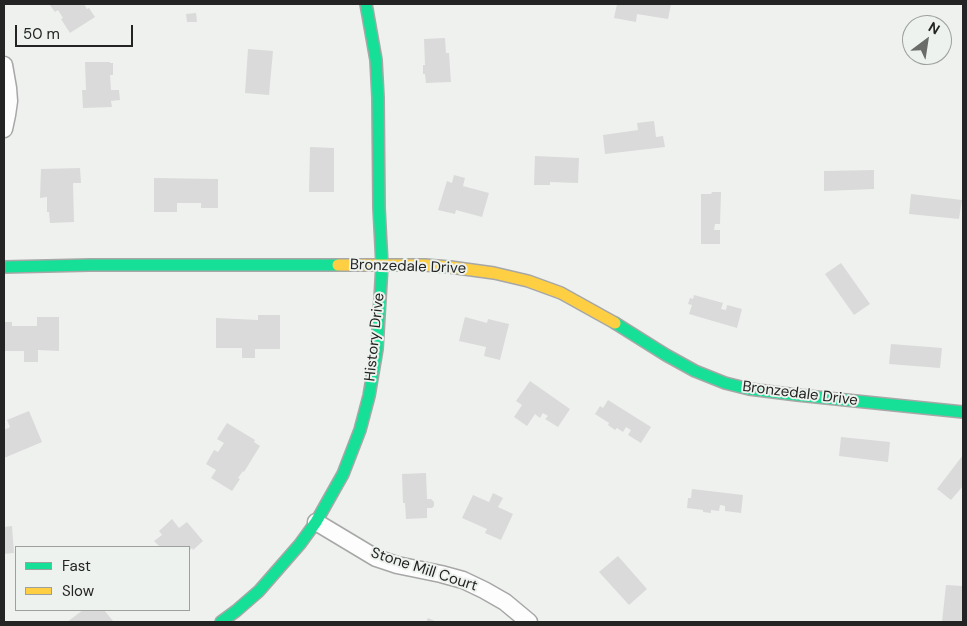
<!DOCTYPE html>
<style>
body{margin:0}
#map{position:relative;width:967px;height:626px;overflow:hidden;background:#eff1ef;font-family:"DM Sans",sans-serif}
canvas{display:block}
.frame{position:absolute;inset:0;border:5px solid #232423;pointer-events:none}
.legend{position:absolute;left:15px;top:546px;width:175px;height:65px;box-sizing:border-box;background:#eef2ee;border:1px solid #9da09d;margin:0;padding:6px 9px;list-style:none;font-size:15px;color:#232423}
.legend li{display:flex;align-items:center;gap:10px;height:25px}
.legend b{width:25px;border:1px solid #9da09d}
.north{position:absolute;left:902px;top:15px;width:50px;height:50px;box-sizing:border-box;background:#eef2ee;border:1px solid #9da09d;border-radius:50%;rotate:31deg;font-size:14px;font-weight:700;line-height:20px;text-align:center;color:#232423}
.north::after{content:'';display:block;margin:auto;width:18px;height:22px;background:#6a6c6a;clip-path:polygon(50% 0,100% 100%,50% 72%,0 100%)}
.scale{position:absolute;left:15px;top:25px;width:118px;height:22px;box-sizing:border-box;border:2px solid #232423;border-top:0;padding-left:6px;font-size:15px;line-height:18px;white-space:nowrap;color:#232423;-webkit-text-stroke:4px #eef2ee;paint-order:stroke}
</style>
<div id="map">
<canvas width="967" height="626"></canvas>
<div class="frame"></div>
<ul class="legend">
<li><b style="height:6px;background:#16e098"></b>Fast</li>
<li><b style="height:6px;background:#ffcf43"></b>Slow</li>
</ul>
<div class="north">N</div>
<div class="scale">50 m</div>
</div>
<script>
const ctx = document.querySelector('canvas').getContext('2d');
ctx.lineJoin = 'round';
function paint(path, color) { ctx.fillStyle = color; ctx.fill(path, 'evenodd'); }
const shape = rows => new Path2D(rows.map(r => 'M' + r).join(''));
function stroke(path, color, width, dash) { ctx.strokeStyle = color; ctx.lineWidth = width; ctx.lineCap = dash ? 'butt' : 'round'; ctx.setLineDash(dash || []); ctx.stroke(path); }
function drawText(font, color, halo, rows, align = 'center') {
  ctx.font = font + ' "DM Sans",sans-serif'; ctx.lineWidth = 4; ctx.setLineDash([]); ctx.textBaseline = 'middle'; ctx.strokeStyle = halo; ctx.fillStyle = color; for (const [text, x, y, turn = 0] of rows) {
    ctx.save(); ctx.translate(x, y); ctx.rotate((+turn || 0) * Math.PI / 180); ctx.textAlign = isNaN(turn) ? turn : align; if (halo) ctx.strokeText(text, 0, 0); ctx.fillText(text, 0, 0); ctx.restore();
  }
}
paint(shape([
 [49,4,84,4,87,9,89,8,95,17,70,33,61,19,63,18,58,10,55,12],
 [617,4,671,4,668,19,637,14,636,22,614,18],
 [196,13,197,22,187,22,186,14],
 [445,38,446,53,449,53,451,82,426,83,425,74,423,74,423,65,425,65,424,39],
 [248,49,273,51,269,95,245,93],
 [85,62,110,62,110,63,113,63,113,75,110,75,111,90,119,90,120,100,111,101,112,107,83,108,82,90,86,90],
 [654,121,656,137,663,136,665,147,605,154,603,135,638,130,637,123],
 [310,147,334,148,334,192,309,192],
 [535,156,579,158,578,183,550,182,550,185,534,185],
 [80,168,81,183,73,183,74,222,50,223,49,212,47,212,47,197,40,198,41,169],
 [874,170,874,189,824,191,824,171],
 [454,175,465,178,463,186,489,193,482,217,456,210,455,214,438,210,447,181,452,183],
 [154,178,218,179,218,208,201,208,201,203,177,203,177,212,154,212],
 [712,192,721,192,720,224,715,224,714,230,720,230,720,244,701,244,701,194,711,194],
 [911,194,962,200,959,219,909,214],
 [841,263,870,304,854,315,825,274],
 [694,295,723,303,721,309,726,310,727,305,742,309,737,328,689,314,692,305,688,304,690,298,693,299],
 [258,315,280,315,280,349,255,349,255,358,242,358,242,348,216,348,216,318,258,320],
 [37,317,59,317,59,351,38,350,38,362,24,362,24,351,4,351,4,322,12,322,12,326,37,326],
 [465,317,487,323,488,319,509,324,500,360,484,356,486,347,459,341],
 [891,344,942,348,940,368,889,364],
 [530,381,570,409,558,427,545,419,548,416,543,413,540,418,535,414,527,426,514,417,522,405,516,401],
 [608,400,651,427,641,443,628,435,631,430,626,427,623,432,617,428,615,430,608,425,609,423,595,414,600,406,603,408],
 [29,411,42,442,4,458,4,430,10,427,7,420],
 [227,423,255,440,254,442,260,446,244,472,243,471,238,478,240,479,232,491,211,478,216,470,206,464,214,450,218,452,224,443,217,439],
 [841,437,890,442,888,462,839,456],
 [963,455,963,486,951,500,937,489],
 [426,473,427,499,431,499,434,502,434,506,432,508,427,508,427,518,406,519,405,503,403,503,402,474],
 [692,489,743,495,741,513,725,511,725,506,720,505,719,511,711,510,711,513,703,512,703,510,687,508,688,498,691,498],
 [493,493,503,498,498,507,513,514,501,540,485,533,487,529,462,518,473,495,489,502],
 [172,519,179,528,187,522,203,541,193,550,192,548,189,551,189,547,160,547,154,541,162,535,159,531],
 [12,526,14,553,4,554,4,527],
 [618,556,647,589,629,605,599,572],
 [946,585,963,586,962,622,942,622],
 [83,610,104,610,113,621,111,622,67,622],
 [428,618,437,622,426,622]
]), '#d9dad9');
const street = shape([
 [4,65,8,88,9,101,7,115,4,129],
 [316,522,376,558,397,565,441,574,463,580,484,590,505,602,529,622]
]);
const fast = shape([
 [4,267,90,265,338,265],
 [615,323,666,355,695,371,725,383,749,389,797,395,963,412],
 [221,622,236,611,259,591,300,544,316,522,343,474,360,430,369,396,377,349,382,265,379,208,378,98,376,60,366,4]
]);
const slow = shape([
 [338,265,425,265,450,267,494,273,528,281,561,293,615,323]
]);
stroke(street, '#a6a7a6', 19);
stroke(fast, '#a6a7a6', 14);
stroke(slow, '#a6a7a6', 14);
stroke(street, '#fdfdfd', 16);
stroke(fast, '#16e098', 11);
stroke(slow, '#ffcf43', 11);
drawText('15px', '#232423', '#eef2ee', [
 ["Bronzedale Drive",408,267,2],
 ["History Drive",375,337,-84],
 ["Bronzedale Drive",800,394,7],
 ["Stone Mill Court",424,570,18]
]);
</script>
